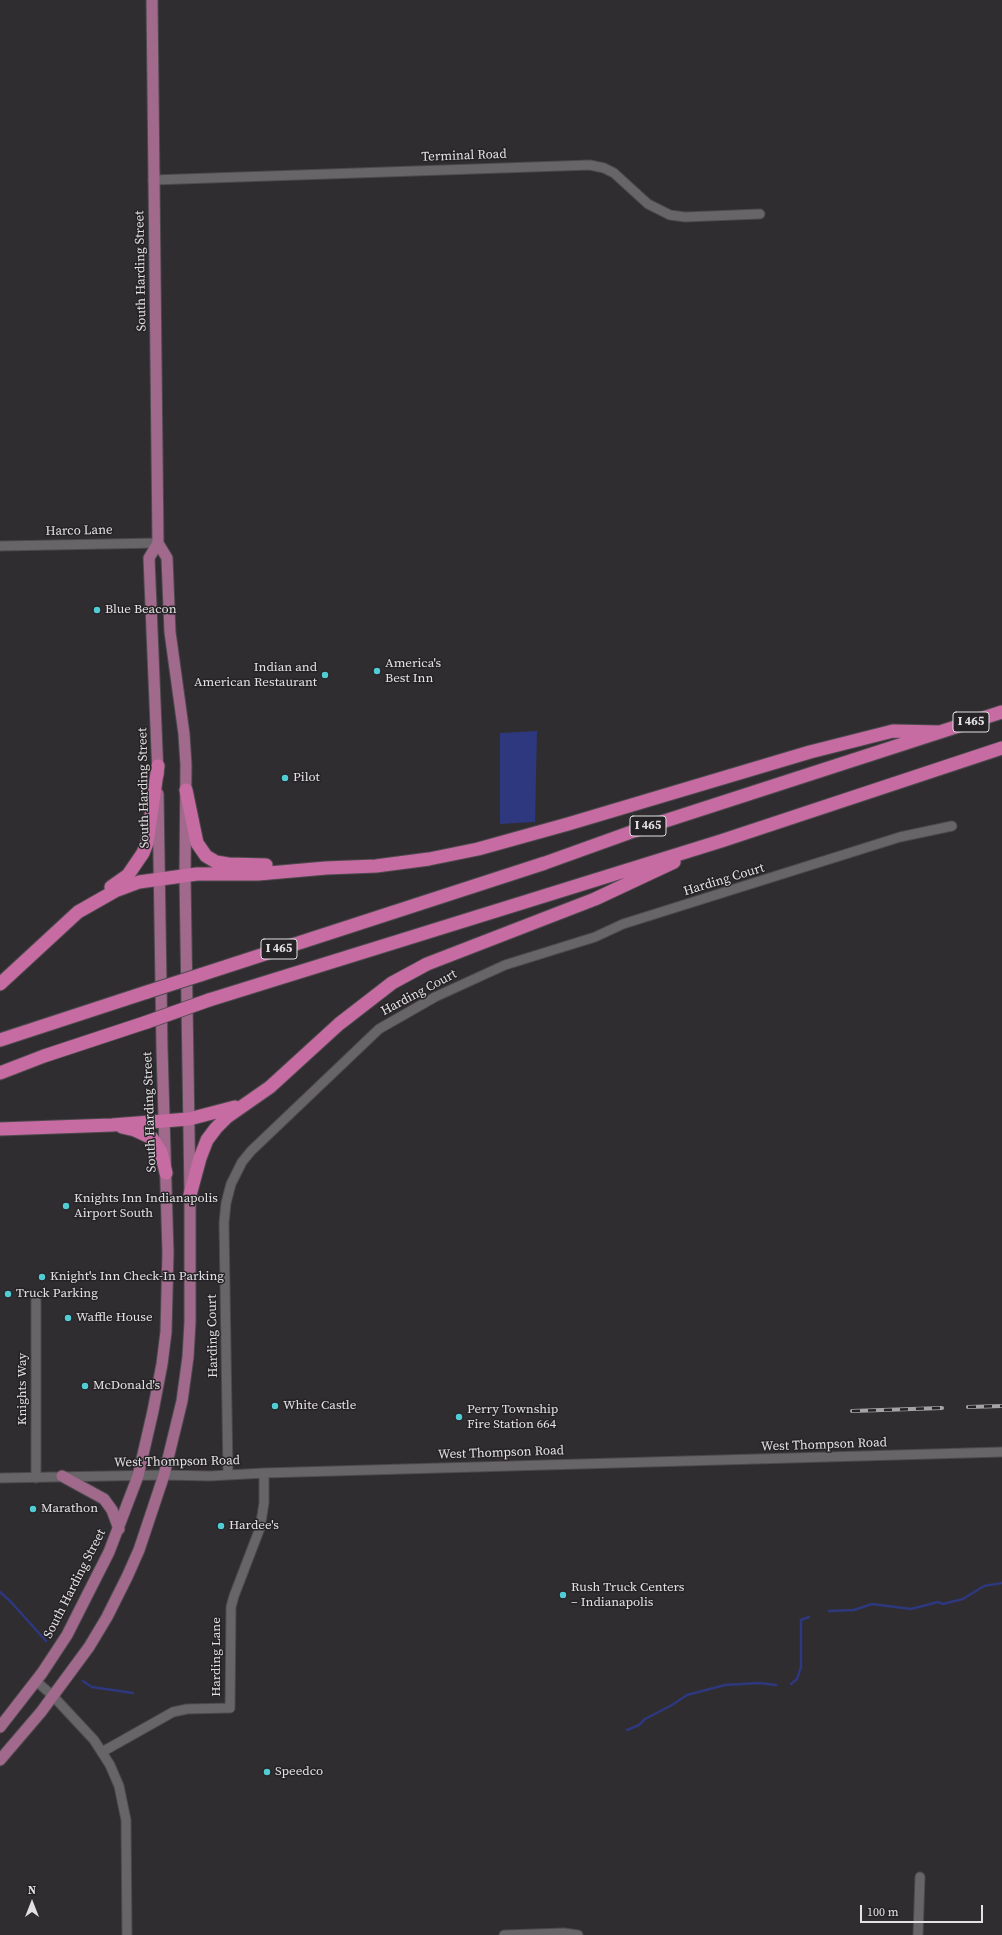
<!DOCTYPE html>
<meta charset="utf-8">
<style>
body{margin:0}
#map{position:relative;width:1002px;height:1935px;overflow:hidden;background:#302d30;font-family:"Source Serif 4",serif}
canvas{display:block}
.north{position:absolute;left:12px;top:1883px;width:40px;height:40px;-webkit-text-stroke:3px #262326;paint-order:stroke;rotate:0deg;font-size:11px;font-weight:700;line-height:16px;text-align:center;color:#e3e1e3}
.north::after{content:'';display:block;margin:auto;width:14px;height:18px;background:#e3e1e3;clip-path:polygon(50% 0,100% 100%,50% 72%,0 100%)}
.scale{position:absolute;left:860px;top:1905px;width:123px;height:18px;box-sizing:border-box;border:2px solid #e3e1e3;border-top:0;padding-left:5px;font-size:12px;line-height:14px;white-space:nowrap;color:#e3e1e3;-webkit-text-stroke:3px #262326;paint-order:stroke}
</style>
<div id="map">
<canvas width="1002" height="1935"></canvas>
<div class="north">N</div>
<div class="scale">100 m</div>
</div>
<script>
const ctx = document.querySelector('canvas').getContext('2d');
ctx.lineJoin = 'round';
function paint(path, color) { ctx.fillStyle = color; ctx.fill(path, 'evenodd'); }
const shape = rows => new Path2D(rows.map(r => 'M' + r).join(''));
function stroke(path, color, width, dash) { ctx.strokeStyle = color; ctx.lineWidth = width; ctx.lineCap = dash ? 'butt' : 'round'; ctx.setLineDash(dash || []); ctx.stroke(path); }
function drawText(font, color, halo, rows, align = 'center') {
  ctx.font = font + ' "Source Serif 4",serif'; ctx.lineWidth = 3; ctx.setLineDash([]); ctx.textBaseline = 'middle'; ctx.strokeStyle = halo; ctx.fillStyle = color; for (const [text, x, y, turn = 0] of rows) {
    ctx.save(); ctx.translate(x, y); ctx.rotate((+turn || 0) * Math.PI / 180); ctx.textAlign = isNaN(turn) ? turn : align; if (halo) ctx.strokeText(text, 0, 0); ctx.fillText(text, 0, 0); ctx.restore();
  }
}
paint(shape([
 [537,731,535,822,500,824,500,733]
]), '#2d387e');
stroke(shape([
 [0,1592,11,1602,46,1641],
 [829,1611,854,1610,872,1604,911,1609,938,1602,943,1604,963,1599,984,1586,1002,1583],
 [83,1681,92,1687,133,1693],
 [791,1684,797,1679,801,1667,801,1620,809,1617],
 [627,1730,639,1725,645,1719,672,1705,687,1695,725,1685,759,1683,776,1685]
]), '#2d387e', 2.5);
const minor = shape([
 [153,180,590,165,604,168,614,173,648,204,670,215,685,217,760,214],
 [0,546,158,543],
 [36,1300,36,1478],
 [228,1474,224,1223,226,1203,231,1184,242,1162,251,1151,379,1029,435,997,505,965,595,937,623,924,900,837,952,826],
 [0,1478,164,1475,210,1476,264,1473,1002,1452],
 [36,1681,53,1696,94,1740,110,1765,119,1786,126,1820,127,1935],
 [102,1752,173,1712,187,1709,230,1708,231,1607,234,1596,260,1528,264,1503,264,1473],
 [504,1935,564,1933,578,1935],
 [918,1935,920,1877]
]);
const major = shape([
 [158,543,149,558,158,775],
 [62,1476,104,1499,112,1510,119,1529],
 [0,1727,42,1673,67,1635,109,1552,138,1476,153,1411,162,1364,166,1332,168,1253,162,1049,158,794],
 [0,1760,41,1712,89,1647,107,1617,127,1577,139,1550,164,1475,182,1401,188,1357,190,1322,190,1195,185,876,186,765,184,734,170,632,167,558,158,543,152,0]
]);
const highway = shape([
 [186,790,197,843,206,856,216,862,228,864,266,865],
 [111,887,128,875,143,853,147,843,158,766],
 [200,975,545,863,634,831,1002,712],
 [0,984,78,912,115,891,139,882,197,874,258,874,326,868,376,866,429,859,478,849,568,824,810,752,893,731,939,732],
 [209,1000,721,841,1002,748],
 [0,1040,147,992],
 [0,1073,44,1056,147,1022],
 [122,1127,135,1130,152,1138,161,1152,166,1173],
 [0,1129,112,1125,189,1119,235,1107],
 [190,1195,200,1158,207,1140,216,1128,227,1117,270,1087,339,1024,392,983,427,964,595,899,674,862]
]);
stroke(minor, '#4d4a4d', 11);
stroke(major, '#4d4a4d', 13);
stroke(highway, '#4d4a4d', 15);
stroke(minor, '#686569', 9);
stroke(major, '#a1698c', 11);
stroke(highway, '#c76ba3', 13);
const rail = shape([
 [968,1407,1002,1406],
 [852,1411,942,1408]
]);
stroke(rail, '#a5a3a5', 4);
stroke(rail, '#262326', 2.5, [8]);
const highwayBridge = shape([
 [147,992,200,975],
 [147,1022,209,1000]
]);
stroke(highwayBridge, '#4d4a4d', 15, []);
stroke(highwayBridge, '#c76ba3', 13);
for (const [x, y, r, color] of [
 [97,610,4,"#51ccd4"],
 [377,671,4,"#51ccd4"],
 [325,675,4,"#51ccd4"],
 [285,778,4,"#51ccd4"],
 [66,1206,4,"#51ccd4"],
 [42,1277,4,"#51ccd4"],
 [8,1294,4,"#51ccd4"],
 [68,1318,4,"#51ccd4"],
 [85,1386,4,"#51ccd4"],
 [275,1406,4,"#51ccd4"],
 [459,1417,4,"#51ccd4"],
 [33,1509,4,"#51ccd4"],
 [221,1526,4,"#51ccd4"],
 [563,1595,4,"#51ccd4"],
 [267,1772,4,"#51ccd4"]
]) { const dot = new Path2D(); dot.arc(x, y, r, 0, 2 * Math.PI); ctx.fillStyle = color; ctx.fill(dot); stroke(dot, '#262326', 1.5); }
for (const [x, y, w] of [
 [971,722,36],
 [648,826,36],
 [279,949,36]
]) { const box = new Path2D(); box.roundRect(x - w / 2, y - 10, w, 20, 3); ctx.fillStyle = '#262326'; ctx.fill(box); stroke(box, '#e3e1e3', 1); }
drawText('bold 12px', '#e3e1e3', null, [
 ["I 465",971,722],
 ["I 465",648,826],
 ["I 465",279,949]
]);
drawText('13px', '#e3e1e3', '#262326', [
 ["Terminal Road",464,156,-2],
 ["South Harding Street",141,271,-91],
 ["Harco Lane",79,531,-1],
 ["South Harding Street",144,788,-91],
 ["Harding Court",724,880,-17],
 ["Harding Court",419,993,-28],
 ["South Harding Street",150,1112,-92],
 ["Harding Court",213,1336,-91],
 ["Knights Way",23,1389,-90],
 ["West Thompson Road",824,1445,-2],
 ["West Thompson Road",501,1453,-2],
 ["West Thompson Road",177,1462,-1],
 ["South Harding Street",75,1584,-63],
 ["Harding Lane",217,1657,-90]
]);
drawText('13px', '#e3e1e3', '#262326', [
 ["Blue Beacon",105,610],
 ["America's",385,664],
 ["Best Inn",385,679],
 ["Indian and",317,668,"right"],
 ["American Restaurant",317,683,"right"],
 ["Pilot",293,778],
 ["Knights Inn Indianapolis",74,1199],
 ["Airport South",74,1214],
 ["Knight's Inn Check-In Parking",50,1277],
 ["Truck Parking",16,1294],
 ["Waffle House",76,1318],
 ["McDonald's",93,1386],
 ["White Castle",283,1406],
 ["Perry Township",467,1410],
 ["Fire Station 664",467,1425],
 ["Marathon",41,1509],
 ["Hardee's",229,1526],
 ["Rush Truck Centers",571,1588],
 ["– Indianapolis",571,1603],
 ["Speedco",275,1772]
], 'left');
</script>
